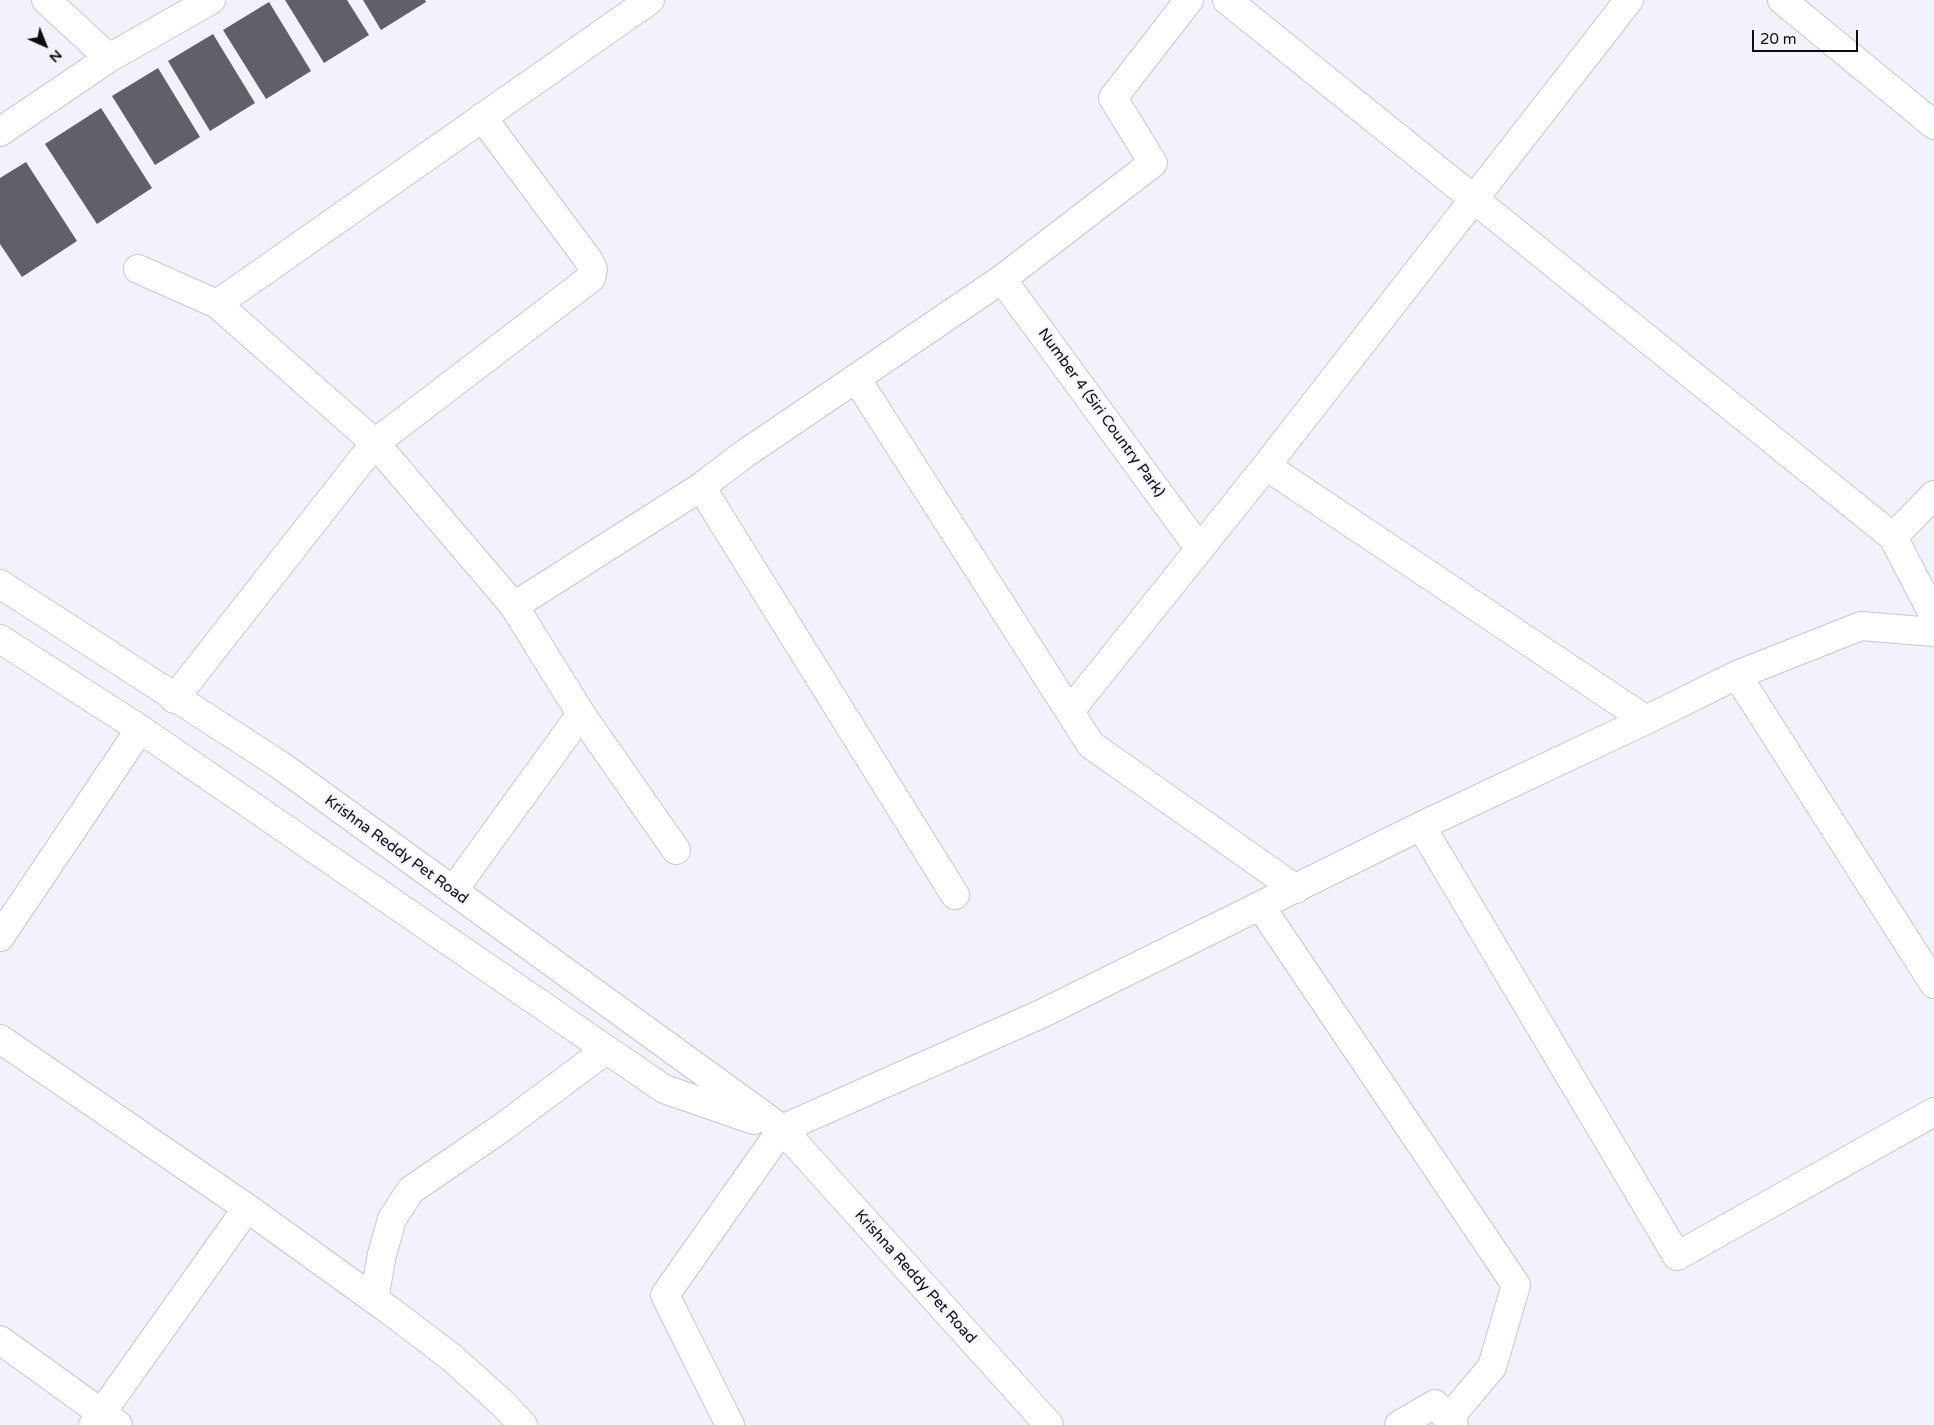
<!DOCTYPE html>
<style>
body{margin:0}
#map{position:relative;width:1934px;height:1425px;overflow:hidden;background:#f2f2fc;font-family:"Varela Round",sans-serif}
canvas{display:block}
.north{position:absolute;left:20px;top:20px;width:50px;height:50px;-webkit-text-stroke:4px #f2f2fc;paint-order:stroke;rotate:136deg;font-size:14px;font-weight:700;line-height:20px;text-align:center;color:#0d0d10}
.north::after{content:'';display:block;margin:auto;width:18px;height:22px;background:#0d0d10;clip-path:polygon(50% 0,100% 100%,50% 72%,0 100%)}
.scale{position:absolute;left:1752px;top:30px;width:106px;height:22px;box-sizing:border-box;border:2px solid #0d0d10;border-top:0;padding-left:6px;font-size:15px;line-height:18px;white-space:nowrap;color:#0d0d10;-webkit-text-stroke:4px #f2f2fc;paint-order:stroke}
</style>
<div id="map">
<canvas width="1934" height="1425"></canvas>
<div class="north">N</div>
<div class="scale">20 m</div>
</div>
<script>
const ctx = document.querySelector('canvas').getContext('2d');
ctx.lineJoin = 'round';
function paint(path, color) { ctx.fillStyle = color; ctx.fill(path, 'evenodd'); }
const shape = rows => new Path2D(rows.map(r => 'M' + r).join(''));
function stroke(path, color, width, dash) { ctx.strokeStyle = color; ctx.lineWidth = width; ctx.lineCap = dash ? 'butt' : 'round'; ctx.setLineDash(dash || []); ctx.stroke(path); }
function drawText(font, color, halo, rows, align = 'center') {
  ctx.font = font + ' "Varela Round",sans-serif'; ctx.lineWidth = 4; ctx.setLineDash([]); ctx.textBaseline = 'middle'; ctx.strokeStyle = halo; ctx.fillStyle = color; for (const [text, x, y, turn = 0] of rows) {
    ctx.save(); ctx.translate(x, y); ctx.rotate((+turn || 0) * Math.PI / 180); ctx.textAlign = isNaN(turn) ? turn : align; if (halo) ctx.strokeText(text, 0, 0); ctx.fillText(text, 0, 0); ctx.restore();
  }
}
paint(shape([
 [285,0,347,0,369,35,324,63],
 [363,0,425,0,426,2,381,30],
 [269,2,311,71,266,99,223,30],
 [213,34,255,103,210,131,168,61],
 [158,68,200,137,155,165,112,96],
 [101,108,152,188,97,224,45,144],
 [26,162,77,241,22,277,0,244,0,178]
]), '#616069');
const minor = shape([
 [46,0,109,58],
 [1227,0,1893,537],
 [1782,0,1934,125],
 [482,117,587,258,593,269,591,278,375,443,514,606],
 [0,132,109,58,211,0],
 [138,269,217,304],
 [1002,279,1199,548],
 [856,378,1091,745,1296,889],
 [1266,466,1646,720],
 [701,487,955,895],
 [1934,495,1893,537,1934,616],
 [1737,675,1934,984],
 [174,699,375,443,217,304,650,0],
 [1070,711,1266,466,1629,0],
 [1421,826,1677,1256,1934,1112],
 [676,850,581,714,514,606,701,487,743,455,1002,279,1153,163,1113,98,1189,0],
 [453,891,581,714],
 [1261,907,1516,1285,1492,1367,1449,1418],
 [0,937,140,729],
 [0,1039,247,1208,389,1310,451,1357,502,1403,523,1425],
 [374,1299,382,1254,392,1219,411,1190,503,1127,606,1050],
 [0,1340,118,1425],
 [93,1425,247,1208],
 [730,1425,665,1295,782,1129,1041,1014,1421,826,1646,720,1737,675,1861,626,1934,632],
 [1399,1425,1435,1404,1454,1425]
]);
const major = shape([
 [0,584,280,765,782,1129,1049,1425],
 [0,639,140,729,664,1089,754,1120]
]);
stroke(minor, '#c7c7d1', 30);
stroke(major, '#c7c7d1', 30);
stroke(minor, '#fff', 28);
stroke(major, '#fff', 28);
drawText('15px', '#0d0d10', '#f2f2fc', [
 ["Number 4 (Siri Country Park)",1101,413,54],
 ["Krishna Reddy Pet Road",396,850,36],
 ["Krishna Reddy Pet Road",915,1277,48]
]);
</script>
